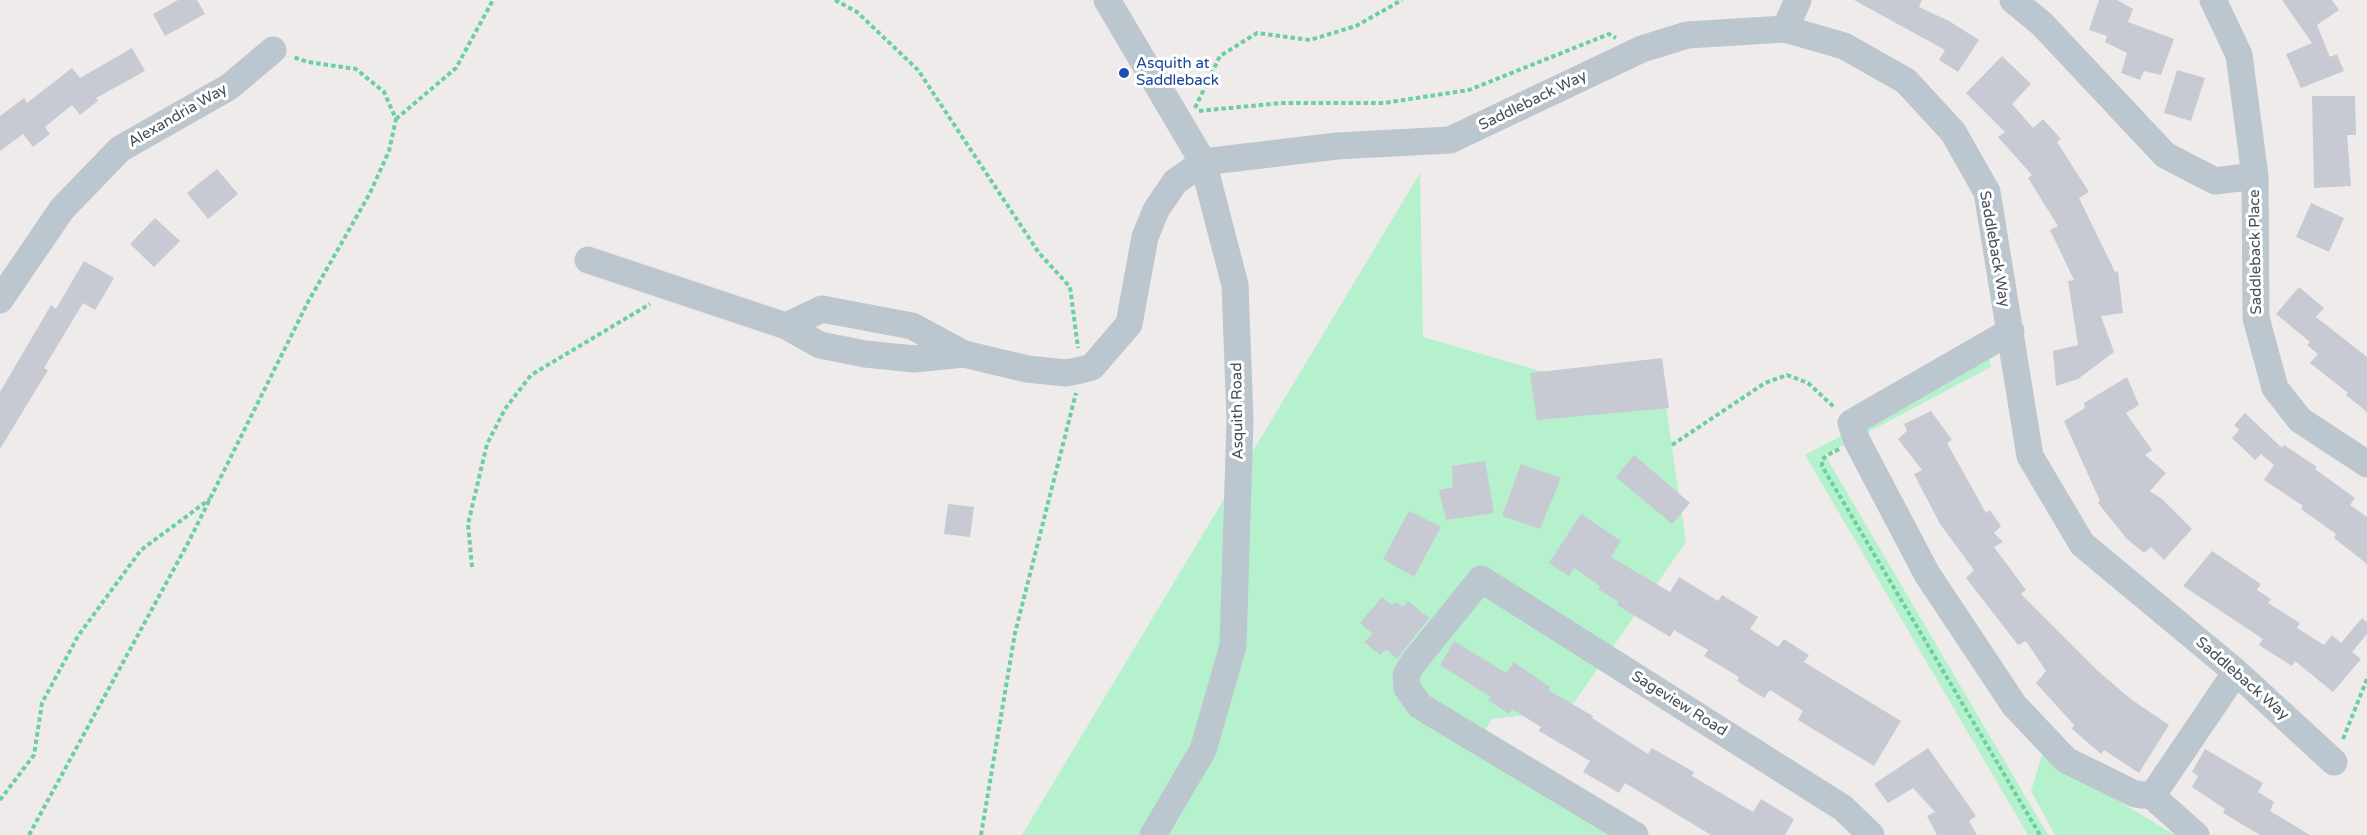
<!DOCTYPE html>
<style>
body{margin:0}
canvas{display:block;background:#efebeb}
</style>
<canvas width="2367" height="835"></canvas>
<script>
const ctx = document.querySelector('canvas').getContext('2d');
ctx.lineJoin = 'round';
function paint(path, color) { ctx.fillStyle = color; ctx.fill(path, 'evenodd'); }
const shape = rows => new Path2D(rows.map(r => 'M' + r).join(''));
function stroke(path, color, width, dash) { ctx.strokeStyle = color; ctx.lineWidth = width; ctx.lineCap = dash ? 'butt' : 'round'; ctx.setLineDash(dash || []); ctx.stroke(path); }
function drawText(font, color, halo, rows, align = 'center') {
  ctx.font = font + ' "Varela Round",sans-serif'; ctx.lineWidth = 6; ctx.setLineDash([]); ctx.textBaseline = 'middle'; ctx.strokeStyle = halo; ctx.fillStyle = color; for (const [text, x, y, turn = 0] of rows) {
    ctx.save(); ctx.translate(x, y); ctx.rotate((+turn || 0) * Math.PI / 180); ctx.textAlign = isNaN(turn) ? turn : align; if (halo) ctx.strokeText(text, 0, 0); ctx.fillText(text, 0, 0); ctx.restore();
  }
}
paint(shape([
 [1420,173,1423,337,1666,407,1686,542,1569,710,1492,719,1484,732,1611,835,1022,835],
 [1989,358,1991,367,1825,455,2048,835,2028,835,1805,455],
 [2042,755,2175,835,2055,835,2031,791]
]), '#b5f1cd');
paint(shape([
 [178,0,197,0,205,14,165,36,153,14],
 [1854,0,1922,0,1919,7,1949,21,1979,40,1958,72,1939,60,1945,50],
 [2099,0,2117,0,2133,9,2128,22,2174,39,2161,75,2144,71,2140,80,2121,73,2127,53,2105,42,2107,36,2089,30],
 [2282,0,2332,0,2339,10,2317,25,2330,57,2337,54,2344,71,2301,88,2286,54,2312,43],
 [132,48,145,71,96,98,98,101,80,115,72,105,45,127,50,134,33,147,23,134,0,151,0,116,24,98,27,103,72,68,80,78],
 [2002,56,2031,84,2012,104,2033,128,2043,119,2061,139,2057,142,2089,192,2079,198,2115,272,2118,271,2123,313,2101,316,2114,352,2078,379,2056,386,2053,351,2078,345,2068,281,2074,280,2050,230,2058,226,2028,178,2032,175,1998,137,2005,132,1966,93],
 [2177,70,2205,78,2191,121,2164,113],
 [2312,96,2355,96,2356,135,2347,135,2351,186,2314,188],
 [217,169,238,194,208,219,187,193],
 [2311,203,2344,218,2329,252,2296,237],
 [155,218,180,241,154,267,130,244],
 [84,261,114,278,95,310,83,303,44,368,48,370,0,449,0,392,51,305,56,309],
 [2299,287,2324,308,2316,317,2367,357,2367,412,2346,395,2348,393,2310,363,2318,354,2307,345,2310,342,2276,314],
 [1662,358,1669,408,1537,420,1530,373],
 [2127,377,2139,405,2126,413,2152,450,2145,455,2166,473,2150,491,2162,499,2192,529,2164,560,2151,547,2144,553,2127,539,2098,503,2100,501,2064,421,2085,408,2084,403],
 [1931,411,1952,440,1947,443,1986,513,1990,510,2001,526,1994,533,2003,542,1994,547,2026,590,2021,594,2098,671,2132,700,2169,725,2139,773,2104,750,2101,754,2072,729,2074,725,2036,683,2046,671,2026,641,2018,645,1966,578,1974,570,1940,524,1914,474,1922,470,1898,439,1907,431,1904,424],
 [2245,413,2282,448,2284,445,2317,467,2315,469,2355,498,2350,505,2367,517,2367,564,2334,538,2336,534,2301,509,2303,506,2264,480,2274,465,2261,454,2255,460,2232,438,2239,430,2234,425],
 [1634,455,1690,503,1672,524,1616,477],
 [1485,461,1494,513,1446,520,1439,490,1453,487,1452,466],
 [1521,464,1561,478,1540,529,1502,516],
 [948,504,974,507,970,537,944,534],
 [1409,511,1441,527,1414,577,1383,559],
 [1581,514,1621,541,1611,557,1670,592,1679,577,1718,601,1722,595,1758,617,1750,629,1778,647,1784,639,1809,655,1804,662,1901,721,1874,766,1798,720,1803,711,1770,690,1764,698,1737,681,1739,677,1704,656,1708,650,1674,630,1670,637,1617,605,1619,602,1598,589,1600,586,1574,568,1569,576,1549,563],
 [2212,551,2261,584,2257,590,2271,599,2268,603,2300,623,2297,628,2324,645,2332,635,2341,643,2362,618,2367,622,2367,634,2352,652,2361,659,2333,692,2295,661,2292,666,2259,645,2263,639,2183,586],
 [1382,597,1392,605,1395,602,1403,607,1408,601,1429,618,1397,659,1386,649,1380,655,1364,642,1373,634,1360,623],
 [1454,641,1506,673,1514,662,1550,687,1548,690,1593,716,1592,718,1648,754,1652,748,1694,772,1692,776,1753,812,1761,799,1794,819,1785,835,1711,835,1625,783,1619,793,1583,772,1590,761,1539,731,1541,727,1512,709,1509,714,1488,700,1491,697,1440,665],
 [1928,748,1976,816,1969,821,1977,835,1937,835,1927,816,1935,812,1913,788,1888,803,1874,784],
 [2205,749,2263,783,2258,792,2274,802,2270,811,2310,835,2260,835,2223,813,2225,809,2192,787,2198,776,2192,772]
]), '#c7cad2');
stroke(shape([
 [835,0,857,12,918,70,1039,253,1070,287,1078,348],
 [1195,108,1220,56,1257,33,1310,40,1356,26,1402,0],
 [1199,111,1281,103,1384,103,1469,90,1609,34,1616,38],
 [396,119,456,68,493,0],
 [1672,445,1765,383,1787,375,1808,383,1835,408],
 [1839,449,1826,456,1822,460,1822,466,2040,835],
 [472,567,468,524,487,444,505,409,531,375,650,304],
 [2343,739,2367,679],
 [0,800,34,755,42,703,78,636,141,550,210,499],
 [29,835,188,543,308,302,370,193,389,151,396,119,384,92,356,69,308,62,293,57],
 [981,835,1015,633,1076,393]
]), '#6bd0a1', 4, [4.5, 3]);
stroke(shape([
 [1107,0,1203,162,1235,285,1240,420,1233,646,1203,750,1153,835],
 [2013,0,2042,24,2165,155,2215,181,2255,176],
 [2213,0,2239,55,2255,176,2256,318,2275,388,2300,420,2367,464],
 [1785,29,1798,0],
 [588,260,786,326],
 [0,300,62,209,120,149,229,87,273,50],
 [2011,331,1851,423,1857,441,1927,574,2014,705,2066,760,2135,794,2152,796,2236,672],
 [964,354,914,359,865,354,820,345,786,326,822,309,912,326,964,354,1027,369,1066,373,1081,370,1092,367,1129,324,1145,237,1156,210,1175,182,1203,162,1337,146,1450,140,1642,49,1687,35,1785,29,1844,46,1906,81,1953,132,1987,192,2030,456,2082,544,2236,672,2334,762],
 [2152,796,2196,835],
 [1635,835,1420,706,1407,688,1406,675,1413,663,1481,579,1843,808,1871,835]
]), '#bbc6cf', 27);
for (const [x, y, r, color] of [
 [1124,73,6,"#1a4fb4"]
]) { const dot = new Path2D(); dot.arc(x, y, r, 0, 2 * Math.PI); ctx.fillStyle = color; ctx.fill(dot); stroke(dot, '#fff', 2); }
drawText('15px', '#164399', '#fff', [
 ["Asquith at",1136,64],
 ["Saddleback",1136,81]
], 'left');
drawText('15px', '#434e5a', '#fff', [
 ["Saddleback Way",1533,101,-26],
 ["Alexandria Way",178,116,-30],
 ["Saddleback Way",1994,249,80],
 ["Saddleback Place",2256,252,-91],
 ["Asquith Road",1238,411,-91],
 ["Saddleback Way",2242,679,41],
 ["Sageview Road",1679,704,32]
]);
</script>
